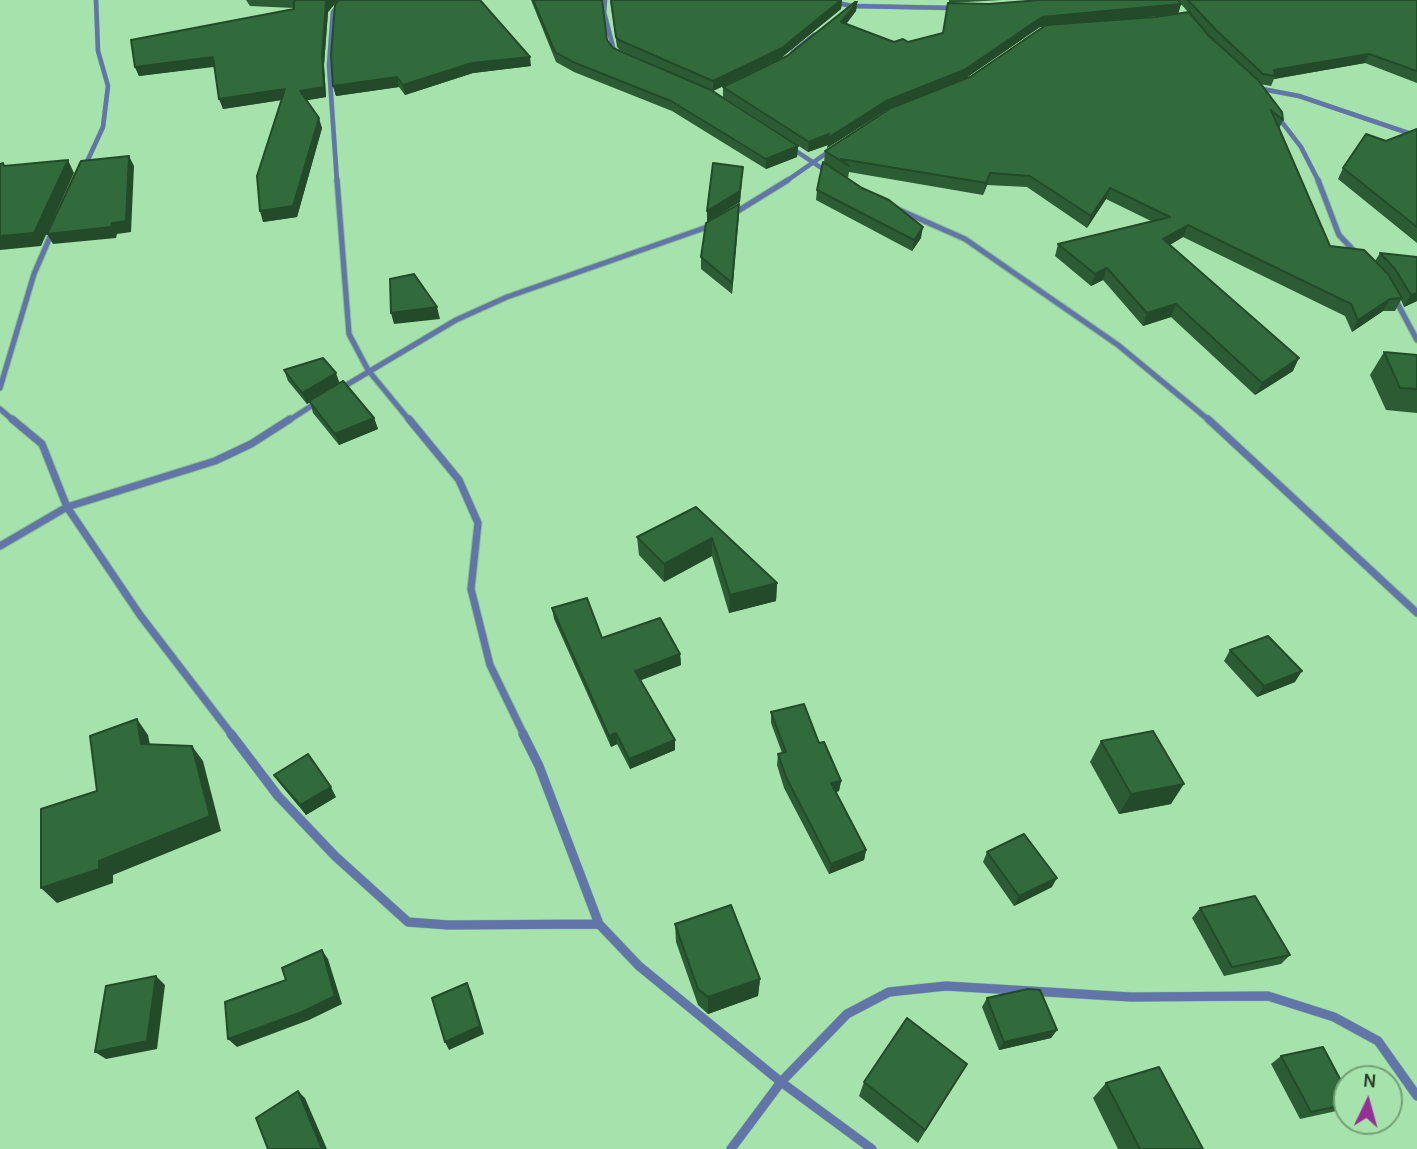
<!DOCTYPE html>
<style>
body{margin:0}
#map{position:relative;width:1417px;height:1149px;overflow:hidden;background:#a6e3ac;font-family:Karla,sans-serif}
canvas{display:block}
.north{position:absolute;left:1333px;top:1065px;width:70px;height:70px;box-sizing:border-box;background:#a6e3ac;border:2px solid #73a278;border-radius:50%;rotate:5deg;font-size:19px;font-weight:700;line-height:28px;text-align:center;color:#27402a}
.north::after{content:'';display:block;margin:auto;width:24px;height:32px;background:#953096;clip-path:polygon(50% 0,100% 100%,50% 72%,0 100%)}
</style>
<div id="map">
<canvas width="1417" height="1149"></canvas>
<div class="north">N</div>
</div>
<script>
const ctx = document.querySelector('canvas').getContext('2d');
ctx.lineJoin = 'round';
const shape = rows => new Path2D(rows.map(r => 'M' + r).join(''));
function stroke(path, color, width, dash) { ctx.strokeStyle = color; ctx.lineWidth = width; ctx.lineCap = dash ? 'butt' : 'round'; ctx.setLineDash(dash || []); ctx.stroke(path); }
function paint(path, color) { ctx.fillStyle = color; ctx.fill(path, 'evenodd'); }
const minorFar3 = shape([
 [605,0,604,12,614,51],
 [823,0,852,6],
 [848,9,852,6,954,8],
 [793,52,814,35],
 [1257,88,1299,96,1417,136],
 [1278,117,1301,147,1319,182],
 [793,149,829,173],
 [85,166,103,127,108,86,98,51,96,0],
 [337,182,329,65,333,12,344,0],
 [785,182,831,150]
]);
const minorFar2 = shape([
 [337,180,349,334,368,370,410,421],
 [1318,180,1339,235,1357,254],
 [895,208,965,239,1118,345,1210,421],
 [733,214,788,180],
 [1394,297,1417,340],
 [0,388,34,274,53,230],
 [338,390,456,320,507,297,713,225],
 [0,409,14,421],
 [288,421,319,401]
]);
const minorFar1 = shape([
 [12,419,42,444,67,507,140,615,232,735],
 [409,419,459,480,478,523,471,589,490,665,524,735],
 [1208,419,1417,613],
 [0,546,67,507,215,461,251,444,290,419]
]);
const minor = shape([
 [231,734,278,796,335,856,408,922,448,925,599,924,639,966,781,1082,872,1149],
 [523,734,539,766,599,924],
 [731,1149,781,1082,847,1014,889,992,946,986,1131,997,1268,996,1334,1017,1378,1041,1417,1096]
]);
stroke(minorFar3, '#8abf8f', 5);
stroke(minorFar2, '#8abf8f', 7);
stroke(minorFar1, '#8abf8f', 9);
stroke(minor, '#8abf8f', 10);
stroke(minorFar3, '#6175a9', 4.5);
stroke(minorFar2, '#6175a9', 5);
stroke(minorFar1, '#6175a9', 7);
stroke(minor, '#6175a9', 9);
paint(shape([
 [246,0,338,0,328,12,324,65,326,97,307,100,322,128,297,217,263,222,282,100,223,109,214,67,139,76,135,67,294,9,294,8,250,6],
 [339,0,531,66,473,73,405,95,399,87,336,96,333,86],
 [531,0,602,0,607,40,613,48,798,146,797,157,766,169,672,111,574,72,556,62],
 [610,0,842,0,841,9,781,58,713,91,620,50,617,47],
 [949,0,1002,0,949,3],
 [1040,0,1417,0,1417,83,1365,63,1274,79,1271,86,1260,84,1283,120,1279,129,1330,246,1375,261,1380,253,1417,257,1417,301,1404,307,1401,300,1395,311,1383,311,1352,332,1345,316,1183,237,1170,245,1293,371,1255,395,1171,317,1143,326,1103,280,1091,286,1055,256,1058,244,1151,221,1106,199,1087,228,1027,187,987,185,983,195,849,172,848,178,824,163,825,151,890,109,885,111,827,148,828,145,808,152,723,97,723,87,787,56,857,2,856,11,846,24,894,42,908,42,943,33,989,4],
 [1181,4,1188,12,1155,17,1083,23,1178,14],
 [1045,26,970,77,963,80,1040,27],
 [1417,129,1417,243,1338,179,1343,168,1386,141],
 [743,167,740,202,707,222,739,204,732,294,701,269,701,257,707,222,707,211],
 [817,190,921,238,912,251,816,200],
 [1384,352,1417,355,1417,413,1386,410,1370,375],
 [284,370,339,383,374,418,378,429,339,445,313,413,310,402,307,404,288,381],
 [696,507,777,583,776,601,729,613,712,556,664,582,639,555,637,537],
 [552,608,602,638,680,654,681,665,641,680,675,740,675,750,630,769,617,744,611,747,554,619],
 [1230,650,1295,682,1257,697,1224,661],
 [771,712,819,743,841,781,839,791,836,792,866,850,864,860,829,874,784,788,777,765,778,754,782,753,771,723],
 [1101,741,1171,804,1119,814,1090,762],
 [274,775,336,797,306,815,281,785],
 [987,852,1052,887,1014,906,983,862],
 [1200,908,1290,955,1281,964,1224,976,1192,918],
 [675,924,760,979,758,996,708,1014,698,1005,676,942],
 [987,998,1057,1030,1051,1038,999,1050,982,1007],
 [1281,1056,1347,1092,1347,1106,1341,1110,1300,1119,1271,1064],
 [967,1064,918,1143,859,1096,864,1082],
 [1106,1083,1203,1149,1118,1149,1093,1098]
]), '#2b5c33');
paint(shape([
 [328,0,338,0,328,12,324,65,326,97,303,101,300,91,322,55,326,2],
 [842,0,841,9,781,58,713,91,713,81],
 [857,2,856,11,840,32,841,22],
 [1181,4,1178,14,1040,27,963,80,885,111,827,148,828,145,808,152,809,142,829,134,886,101,1042,17],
 [1369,54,1365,63,1274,79,1275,76,1274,70],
 [213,57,216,66,139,76,135,67],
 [530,57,531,66,473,73,405,95,403,85,472,63],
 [397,77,399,87,336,96,333,86],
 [285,89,288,99,223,109,219,99],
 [319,118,322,128,297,217,263,222,260,211],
 [798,146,797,157,766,169,766,159],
 [129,156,134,166,131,232,117,234,116,238,53,244,47,234],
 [68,160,74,173,41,246,0,250,0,236],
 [743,167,740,202,707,222,707,211],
 [990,173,987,185,983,195,986,183],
 [1110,188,1106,199,1087,228,1091,216],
 [739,204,739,215,732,294,732,283],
 [1188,225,1183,237,1159,251,1163,239],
 [923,227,921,238,912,251,914,240],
 [1107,268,1103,280,1091,286,1095,274],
 [1417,293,1417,301,1404,307,1411,295],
 [1390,299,1383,311,1352,332,1358,320],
 [1176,304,1171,317,1143,326,1147,313],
 [437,307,440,319,394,324,391,313],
 [1299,358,1293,371,1255,395,1262,383],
 [336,373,340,384,307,404,302,393],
 [374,418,378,429,339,445,335,434],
 [712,538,712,556,664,582,664,564],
 [777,583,776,601,729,613,730,595],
 [680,654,681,665,636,682,635,671],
 [1302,671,1295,682,1257,697,1264,686],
 [137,719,148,735,153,760,141,744],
 [616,733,617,744,611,747,609,736],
 [675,740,675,750,630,769,629,759],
 [192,746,203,761,221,831,113,875,113,883,57,903,41,888,99,861],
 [841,781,839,791,829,794,831,783],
 [1184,784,1171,804,1119,814,1131,794],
 [331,787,336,797,306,815,300,805],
 [866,850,864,860,829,874,831,864],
 [1057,878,1052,887,1014,906,1019,896],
 [322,950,328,959,342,1004,309,1020,237,1047,228,1039],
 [156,976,165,985,157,1049,106,1059,95,1052],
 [760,979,758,996,708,1014,708,997],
 [467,983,471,991,484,1034,449,1050,445,1042],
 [1057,1030,1051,1038,999,1050,1004,1042],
 [298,1091,305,1098,327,1149,322,1149]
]), '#234b29');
const building = shape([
 [294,0,328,0,326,2,322,55,324,87,300,91,319,118,293,206,260,211,257,176,285,89,219,99,213,57,135,67,131,40,294,9,294,0],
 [339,0,480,0,530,57,472,63,403,85,397,77,333,86,331,55,335,5,339,0],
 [533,0,602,0,607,40,613,48,711,90,798,146,766,159,671,101,573,62,555,52,533,0],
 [611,0,841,0,782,48,713,81,619,40,616,37,611,0],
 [1040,0,1178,0,1181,4,1042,17,964,70,886,101,828,138,829,134,809,142,723,87,787,56,855,2,857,2,841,22,894,42,903,39,908,42,943,33,948,3,989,4,1040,0],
 [1188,0,1417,0,1417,71,1369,54,1274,70,1275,76,1263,74,1216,30,1188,0],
 [1189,12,1209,36,1258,80,1282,112,1283,120,1271,110,1330,246,1364,250,1388,274,1402,298,1390,299,1358,320,1351,304,1188,225,1163,239,1299,358,1262,383,1176,304,1147,313,1107,268,1095,274,1058,244,1170,217,1110,188,1091,216,1030,176,990,173,986,183,841,159,849,166,825,151,891,108,970,77,1046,25,1155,17,1189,12],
 [1417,129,1417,227,1343,168,1366,134,1386,141,1417,129],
 [129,156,126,221,112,223,111,227,47,234,81,161,129,156],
 [68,160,34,233,0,236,0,164,3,163,4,166,68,160],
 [823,162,862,188,889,200,923,227,914,240,817,190,823,162],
 [713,163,743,167,740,191,707,211,713,163],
 [739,204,732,283,701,257,706,223,739,204],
 [1380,253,1417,257,1417,293,1411,295,1395,269,1380,253],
 [414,274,437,307,391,313,390,279,414,274],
 [1384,352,1417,355,1417,389,1400,388,1384,352],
 [323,358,336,373,302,393,284,370,323,358],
 [343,381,374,418,335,434,309,401,343,381],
 [696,507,777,583,730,595,712,538,664,564,637,537,696,507],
 [587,598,602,638,660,618,680,654,635,671,675,740,629,759,616,733,609,736,552,608,587,598],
 [1268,636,1302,671,1264,686,1230,650,1268,636],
 [804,704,819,743,824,742,841,781,831,783,866,850,831,864,786,777,778,754,786,752,771,712,804,704],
 [137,719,141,744,192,746,210,816,99,861,99,869,41,888,41,809,97,791,90,736,137,719],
 [1153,731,1184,784,1131,794,1101,741,1153,731],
 [308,754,331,787,300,805,274,775,308,754],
 [1024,834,1057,878,1019,896,987,852,1024,834],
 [1255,896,1290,955,1232,967,1200,908,1255,896],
 [731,905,760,979,708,997,698,989,675,924,731,905],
 [322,950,335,996,302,1012,228,1039,225,1002,286,980,282,968,322,950],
 [156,976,147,1041,95,1052,106,986,156,976],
 [467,983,480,1026,445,1042,432,998,467,983],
 [1028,989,1040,990,1057,1030,1004,1042,987,998,1028,989],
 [907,1018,967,1064,925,1130,864,1082,907,1018],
 [1323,1047,1347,1092,1347,1104,1311,1112,1281,1056,1323,1047],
 [1159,1067,1203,1149,1140,1149,1106,1083,1159,1067],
 [298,1091,322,1149,268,1149,256,1118,298,1091]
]);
paint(building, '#326b3b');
stroke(building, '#234b29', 2);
</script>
